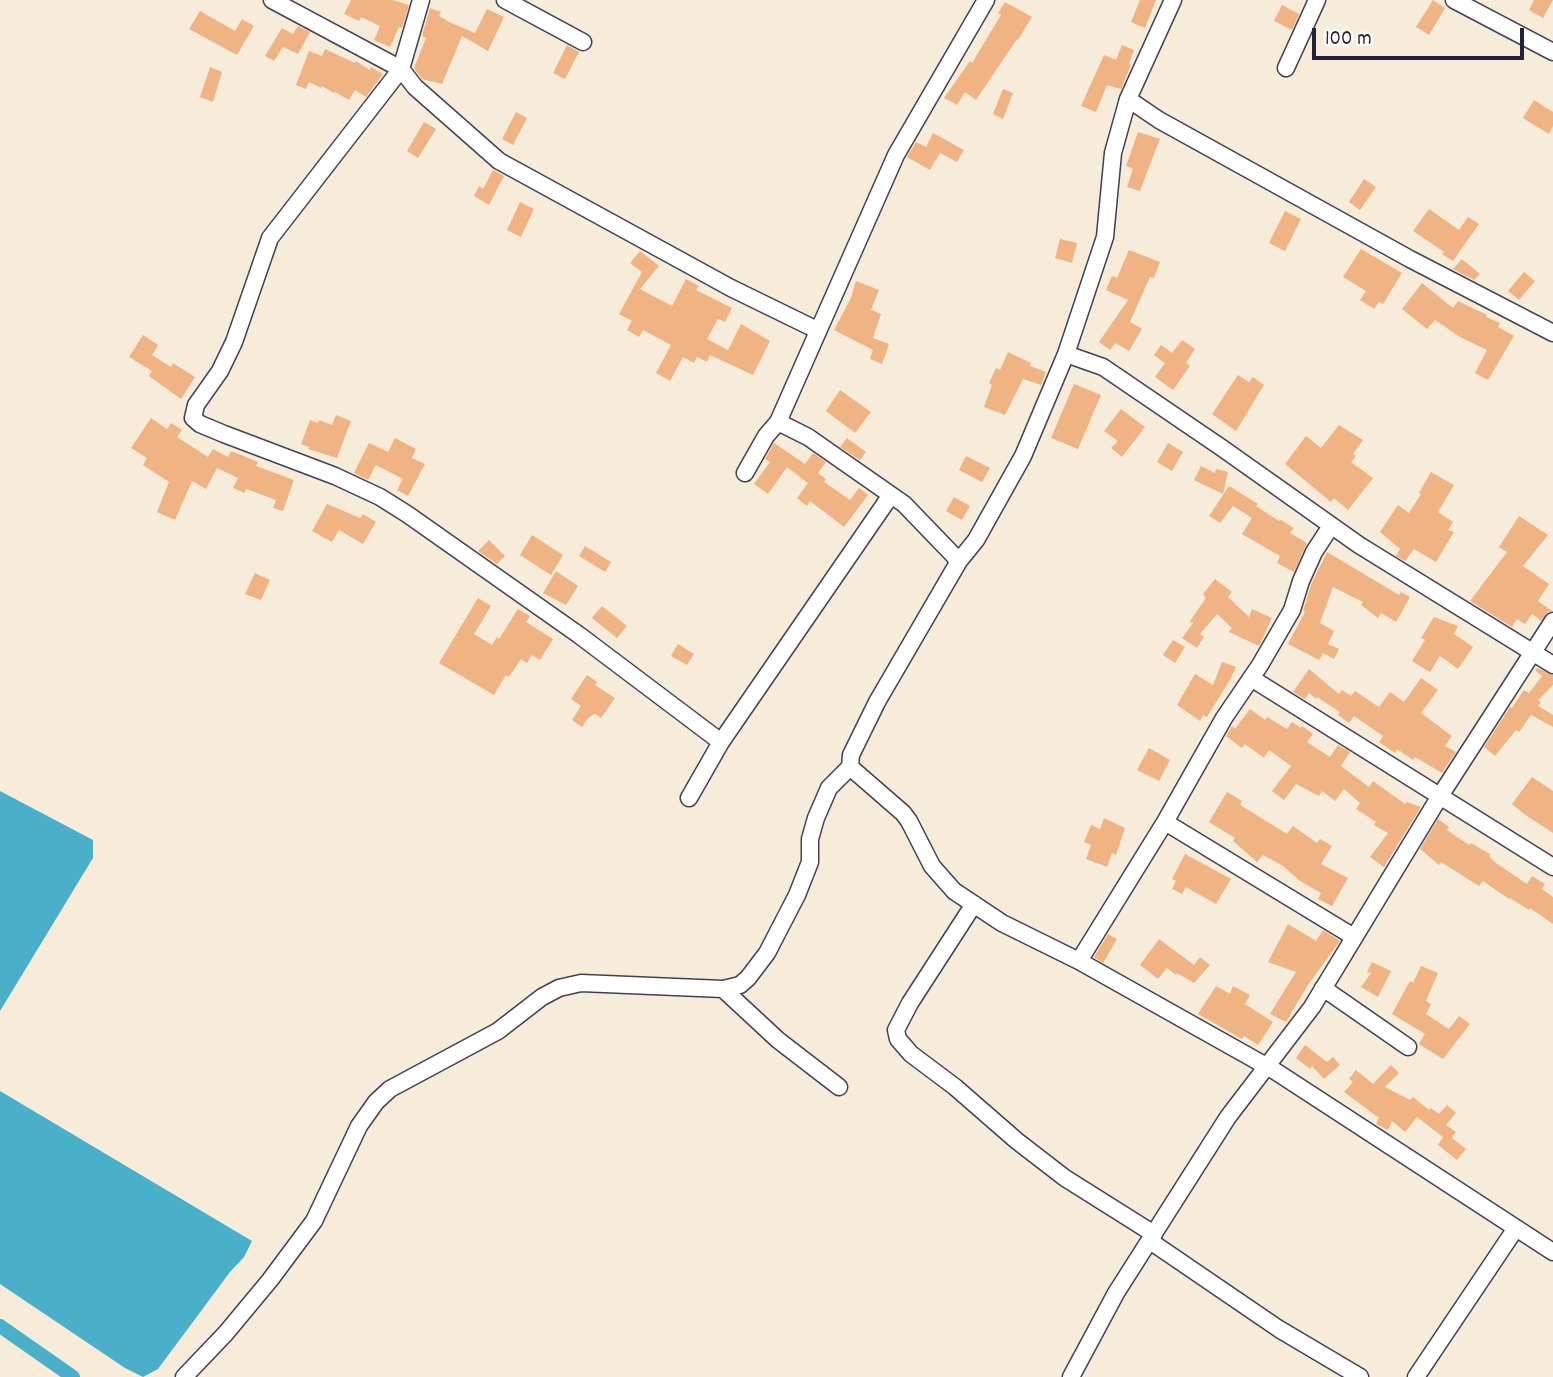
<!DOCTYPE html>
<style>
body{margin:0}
#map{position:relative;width:1553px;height:1377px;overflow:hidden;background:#f6ecd9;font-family:Dekko,sans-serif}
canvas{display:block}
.scale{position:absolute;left:1312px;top:28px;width:212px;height:32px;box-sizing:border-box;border:4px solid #22223b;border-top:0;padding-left:9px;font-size:21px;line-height:24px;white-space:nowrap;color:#22223b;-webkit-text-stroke:5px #fdfcf7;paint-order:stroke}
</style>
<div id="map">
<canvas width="1553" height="1377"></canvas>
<div class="scale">100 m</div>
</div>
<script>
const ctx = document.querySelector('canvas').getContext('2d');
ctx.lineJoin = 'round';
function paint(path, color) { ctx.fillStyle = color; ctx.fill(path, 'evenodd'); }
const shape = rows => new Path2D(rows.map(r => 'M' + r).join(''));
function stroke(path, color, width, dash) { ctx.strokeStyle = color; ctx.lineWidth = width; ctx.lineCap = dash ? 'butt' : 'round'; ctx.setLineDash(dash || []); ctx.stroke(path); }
paint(shape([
 [0,791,93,840,93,858,0,1011],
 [0,1091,252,1241,244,1257,230,1272,158,1369,143,1377,125,1368,0,1284]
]), '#4aafc9');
stroke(shape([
 [0,1326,73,1377]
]), '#4aafc9', 14);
paint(shape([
 [351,0,393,0,409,5,402,28,399,27,390,47,374,40,380,26,361,17,359,21,344,14],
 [1140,0,1156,0,1145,28,1131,22],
 [1433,0,1445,8,1429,35,1416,27],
 [1534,0,1553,0,1543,18,1529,10],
 [1005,2,1032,17,1018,40,1017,39,976,100,965,92,957,105,944,98,970,61,972,63,1001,15,998,13],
 [1282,5,1299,14,1292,30,1274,21],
 [430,8,441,12,439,16,451,23,475,33,487,9,504,17,488,51,462,36,442,84,422,79,414,68,426,38,422,36],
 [200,11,235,31,242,19,254,26,237,55,189,29],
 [298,26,310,32,298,54,283,47,274,61,265,56,282,28,293,34],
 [567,45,579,52,565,79,553,73],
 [1122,45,1134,50,1129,64,1131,65,1121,89,1107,85,1096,112,1081,106,1104,55,1116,60],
 [325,49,355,63,356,61,370,70,371,67,383,74,366,97,355,90,349,100,335,92,334,93,322,86,321,88,309,82,306,89,296,85,309,51,322,56],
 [210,67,222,72,213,102,200,97],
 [1003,89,1013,93,1003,119,993,114],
 [1534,100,1553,112,1553,126,1549,134,1523,118],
 [516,112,527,118,513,145,502,139],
 [424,122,436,129,418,158,407,151],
 [1138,132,1160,139,1140,191,1127,187,1133,169,1126,166],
 [933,133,964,150,957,162,940,153,930,170,907,157,916,142,926,147],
 [493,170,504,176,489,205,474,196,479,186,483,189],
 [1364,179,1376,187,1360,210,1349,202],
 [520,202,534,209,521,237,507,230],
 [1429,209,1459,230,1468,217,1479,224,1453,261,1442,254,1444,252,1413,231],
 [1285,211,1301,219,1285,251,1269,243],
 [1060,239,1077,243,1072,263,1055,258],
 [1361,249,1402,273,1383,304,1379,302,1374,309,1360,300,1366,291,1343,277],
 [1129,250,1160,262,1154,278,1150,277,1130,322,1142,329,1129,351,1115,343,1110,350,1099,342,1128,300,1106,290,1112,276,1117,278],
 [640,251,659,266,640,289,672,306,686,279,699,286,696,290,732,308,725,322,718,319,707,339,728,350,741,324,770,341,753,375,710,355,707,362,697,357,694,363,683,357,670,381,656,373,671,345,643,330,639,337,627,330,632,321,619,314,642,272,630,263],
 [1462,259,1480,274,1474,280,1453,269],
 [1524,272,1535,281,1519,300,1508,291],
 [856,281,879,290,871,310,881,314,873,338,889,344,882,364,870,359,873,350,834,330,851,298],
 [1422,283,1453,308,1458,301,1487,315,1486,317,1500,323,1498,327,1514,336,1488,380,1475,373,1487,350,1460,337,1435,320,1427,329,1402,309],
 [143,335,158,345,152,355,171,367,173,363,195,377,181,399,149,376,152,371,129,357],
 [1182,340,1195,349,1186,363,1190,366,1173,390,1155,377,1165,363,1154,355,1161,345,1172,353],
 [1008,352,1031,363,1030,366,1046,372,1041,385,1023,379,1005,415,984,407,992,385,989,383,996,368,1000,370],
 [1238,375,1249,382,1253,377,1264,385,1236,431,1212,414],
 [1074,384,1101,395,1078,449,1051,438],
 [840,390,871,412,855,433,826,411],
 [1121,409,1145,427,1122,457,1111,448,1118,441,1104,431],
 [336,415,351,421,337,458,308,449,309,447,301,444,310,420,318,423,319,420,332,425],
 [151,418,167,429,171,423,182,430,177,437,208,457,213,449,228,457,231,451,258,462,256,466,294,480,283,511,273,508,276,500,246,489,244,493,233,488,238,478,217,468,206,489,192,481,175,520,157,512,169,482,143,465,147,458,131,448],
 [1339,425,1363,440,1353,454,1356,456,1351,462,1373,478,1348,510,1334,498,1331,502,1285,464,1306,436,1321,448],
 [395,438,416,449,412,458,425,464,408,496,397,490,403,479,376,465,368,480,354,473,369,443,388,452],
 [847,438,866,452,860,460,840,447],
 [774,443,805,464,813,453,826,462,818,473,826,479,824,482,850,500,859,488,868,495,844,527,810,501,807,506,797,498,808,483,787,467,768,494,754,484,770,462,765,459],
 [1168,443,1183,452,1172,471,1157,462],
 [966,456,990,468,982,482,959,470],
 [1201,466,1215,473,1216,469,1228,472,1223,494,1194,480],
 [1431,472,1454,485,1438,512,1453,522,1448,530,1454,532,1436,562,1414,549,1405,561,1396,556,1400,549,1380,532,1398,505,1409,513,1421,494,1419,493],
 [1229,486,1258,504,1256,506,1279,521,1281,520,1294,528,1290,533,1307,543,1294,572,1277,563,1280,556,1242,534,1252,518,1233,506,1220,523,1209,516],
 [954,497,970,506,962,520,946,511],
 [327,504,360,518,363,514,376,522,363,544,339,530,332,542,312,531],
 [1519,516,1548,535,1523,566,1549,584,1538,601,1552,611,1548,612,1541,621,1532,614,1525,624,1517,619,1512,627,1470,601,1507,552,1499,547],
 [532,535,563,555,551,575,520,555],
 [489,540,505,556,497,564,478,551],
 [585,546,611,562,605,572,579,556],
 [1327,552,1399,595,1401,592,1410,597,1396,622,1381,613,1378,618,1361,605,1363,602,1333,587,1320,623,1334,631,1328,644,1339,649,1334,659,1323,653,1319,660,1288,644,1305,612,1303,611,1311,585],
 [556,571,578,586,566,605,543,593],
 [255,573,270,580,261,600,245,594],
 [1215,579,1232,592,1228,597,1249,617,1252,609,1272,618,1259,646,1229,632,1232,628,1217,614,1200,634,1204,637,1197,648,1182,638,1193,623,1190,621,1206,598,1203,594],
 [478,598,491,606,474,634,492,645,497,637,499,639,518,609,530,616,526,622,553,639,540,660,532,655,527,663,521,659,509,677,506,675,494,695,439,663],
 [602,606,627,626,617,638,592,618],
 [1434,617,1458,626,1454,634,1473,647,1458,669,1440,656,1430,672,1412,661,1425,640,1421,638],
 [1173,640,1185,647,1175,663,1163,655],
 [678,644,694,654,687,665,671,656],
 [1222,662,1236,667,1230,680,1207,717,1203,715,1200,721,1177,705,1195,674,1213,685],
 [1537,668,1553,675,1553,685,1538,700,1541,702,1538,706,1553,715,1553,727,1531,715,1519,732,1516,730,1495,756,1484,747,1510,707,1512,708,1524,690,1529,693,1542,676,1535,670],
 [1309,669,1339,694,1342,690,1351,696,1355,691,1379,707,1390,692,1404,702,1421,678,1438,690,1421,713,1452,736,1445,746,1456,752,1442,773,1415,757,1413,760,1397,749,1395,753,1379,742,1383,736,1354,716,1349,723,1338,715,1340,712,1317,697,1316,699,1309,693,1305,699,1293,692],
 [587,675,597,682,595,685,615,698,601,718,595,714,588,718,582,727,572,720,581,706,571,699],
 [1250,709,1265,720,1267,717,1287,729,1292,722,1301,728,1302,726,1313,734,1307,742,1330,757,1338,745,1350,752,1341,766,1369,787,1373,781,1405,804,1407,802,1421,807,1384,867,1370,857,1388,833,1374,825,1376,822,1356,809,1360,803,1344,789,1335,801,1322,791,1319,796,1296,784,1284,800,1272,791,1291,766,1269,750,1264,758,1245,744,1242,748,1226,736,1232,726,1235,729],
 [1149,748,1170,760,1159,781,1137,770],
 [1532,777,1553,791,1553,833,1524,814,1512,804],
 [1227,792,1242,801,1240,805,1287,834,1293,826,1317,843,1320,839,1332,846,1321,864,1348,878,1332,906,1318,899,1321,893,1300,881,1283,866,1263,855,1257,862,1233,841,1235,838,1209,822],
 [1104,818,1125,828,1116,855,1112,853,1107,867,1086,859,1091,845,1084,842,1091,825,1100,829],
 [1438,819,1449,827,1447,830,1469,845,1471,843,1490,854,1489,856,1496,863,1527,884,1532,876,1545,884,1542,889,1553,897,1553,924,1530,908,1529,910,1510,898,1509,899,1483,881,1479,886,1441,862,1439,865,1420,849],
 [1185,854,1231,879,1216,904,1186,887,1182,894,1172,889,1176,881,1172,879],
 [1288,924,1316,941,1323,930,1340,941,1308,985,1286,1022,1270,1014,1296,972,1268,962],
 [1108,934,1117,939,1103,963,1094,957],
 [1159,939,1194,965,1200,957,1210,965,1194,983,1177,973,1176,975,1167,968,1158,979,1140,965],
 [1372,962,1391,971,1378,997,1361,987,1371,973,1367,972],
 [1421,966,1438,973,1426,1001,1431,1004,1426,1014,1449,1029,1459,1016,1470,1024,1443,1059,1419,1044,1425,1034,1392,1014,1410,981,1413,983],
 [1216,986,1230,994,1233,986,1250,995,1245,1004,1273,1022,1258,1045,1244,1036,1242,1039,1198,1014],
 [1305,1045,1327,1062,1333,1057,1340,1065,1324,1079,1312,1066,1310,1069,1296,1058],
 [1391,1065,1399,1073,1385,1087,1410,1100,1413,1097,1429,1110,1431,1108,1439,1114,1447,1105,1456,1113,1446,1125,1456,1132,1452,1138,1466,1149,1457,1160,1438,1145,1443,1137,1417,1117,1405,1132,1392,1121,1388,1130,1376,1124,1379,1118,1344,1092,1353,1082,1349,1079,1356,1070,1373,1084]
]), '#efb384');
const minor = shape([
 [272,0,401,69,415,87,499,161,731,288,817,330],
 [421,0,401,69,270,238,234,342,220,371,196,405,193,418,200,424,224,434,335,476,380,497,407,514,579,635,721,742,891,495],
 [505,0,583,42],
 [1454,0,1553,52],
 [1286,68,1317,0],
 [1128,99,1159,120,1410,259,1553,333],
 [1066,354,1103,367,1222,448,1359,545,1553,665],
 [778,422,808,437,904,504,959,561,976,540,1023,456,1066,354,1105,237,1113,153,1128,99,1173,0],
 [745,473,766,436,778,422,896,155,986,0],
 [1251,678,1553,867],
 [850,767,903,813,909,821,932,866,954,891,1002,923,1079,961,1275,1071,1553,1252],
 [689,798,721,742],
 [1165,822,1354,937],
 [974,904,910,1003,896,1030,898,1039,911,1054,955,1087,1017,1141,1065,1178,1154,1234],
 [1079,961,1165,822,1224,718,1260,665,1292,610,1301,581,1314,552,1331,526],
 [1323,988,1408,1047],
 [723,989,778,1040,839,1087],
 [1150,1241,1279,1329,1360,1377],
 [184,1377,226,1333,270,1280,314,1221,359,1126,376,1102,390,1089,498,1031,542,997,559,988,581,983,723,989,740,985,748,978,767,953,797,895,810,862,810,839,816,818,829,788,850,767,851,755,877,702,959,561],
 [1071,1377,1116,1293,1228,1117,1312,1007,1440,796,1553,621],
 [1416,1377,1516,1228]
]);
stroke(minor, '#424053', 19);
stroke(minor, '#fff', 16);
</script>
